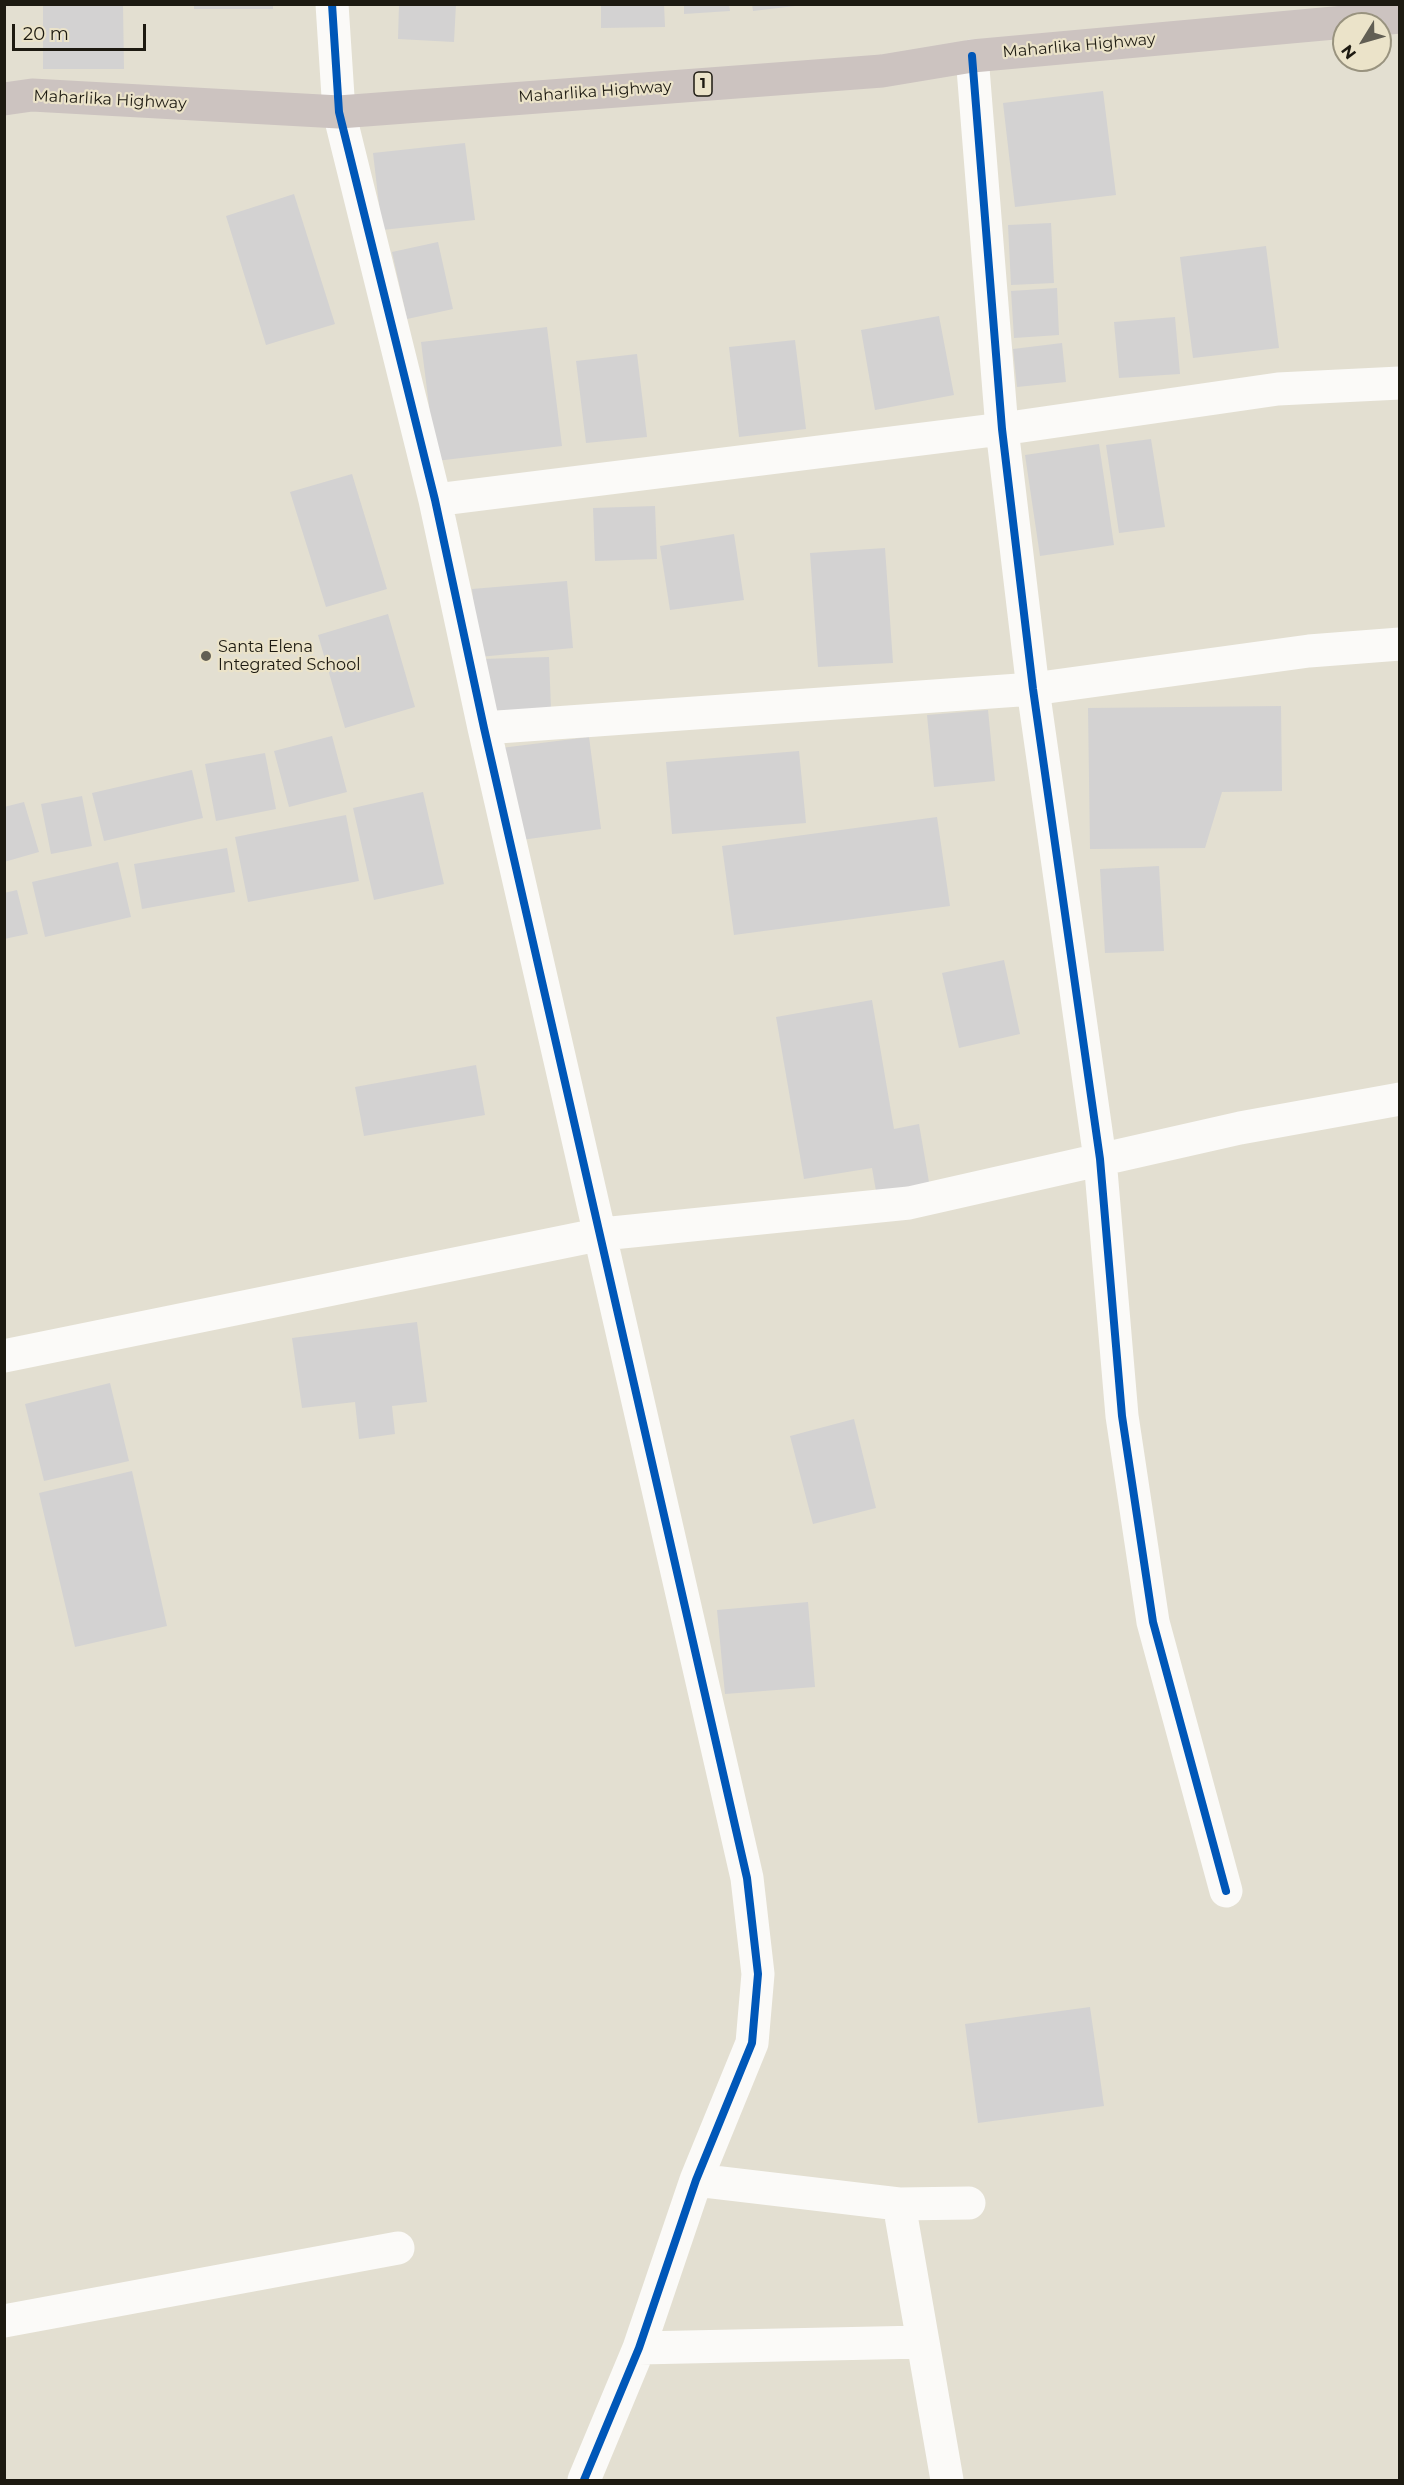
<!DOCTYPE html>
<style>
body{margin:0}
#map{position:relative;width:1404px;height:2485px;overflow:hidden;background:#e3dfd1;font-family:Montserrat,sans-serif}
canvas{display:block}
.frame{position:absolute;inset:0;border:6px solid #1d1a11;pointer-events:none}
.north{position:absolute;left:1332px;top:12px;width:60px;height:60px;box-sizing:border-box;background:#ebe3c9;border:2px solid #99937f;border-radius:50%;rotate:233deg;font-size:16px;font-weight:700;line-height:24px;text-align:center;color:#1d1a11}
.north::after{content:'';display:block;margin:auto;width:21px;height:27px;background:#625f54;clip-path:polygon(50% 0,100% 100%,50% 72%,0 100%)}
.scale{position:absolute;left:12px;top:24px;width:134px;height:27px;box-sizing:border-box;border:3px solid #1d1a11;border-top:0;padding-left:8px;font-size:18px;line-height:21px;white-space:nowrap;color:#1d1a11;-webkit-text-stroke:4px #ebe3c9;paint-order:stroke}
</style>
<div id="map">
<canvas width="1404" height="2485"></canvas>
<div class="frame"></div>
<div class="north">N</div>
<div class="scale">20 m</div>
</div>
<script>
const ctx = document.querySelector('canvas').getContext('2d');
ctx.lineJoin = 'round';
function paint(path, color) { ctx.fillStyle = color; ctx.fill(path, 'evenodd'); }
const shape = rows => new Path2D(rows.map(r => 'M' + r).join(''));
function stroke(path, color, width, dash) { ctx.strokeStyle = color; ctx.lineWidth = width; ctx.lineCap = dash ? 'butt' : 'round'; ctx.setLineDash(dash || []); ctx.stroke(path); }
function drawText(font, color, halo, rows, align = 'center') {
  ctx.font = font + ' Montserrat,sans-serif'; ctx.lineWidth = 4.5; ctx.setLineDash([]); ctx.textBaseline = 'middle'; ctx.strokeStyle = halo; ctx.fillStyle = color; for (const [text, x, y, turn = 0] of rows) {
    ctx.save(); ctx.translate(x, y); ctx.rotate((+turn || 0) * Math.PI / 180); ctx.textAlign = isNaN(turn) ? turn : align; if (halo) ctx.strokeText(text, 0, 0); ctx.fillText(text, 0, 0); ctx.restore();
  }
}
paint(shape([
 [194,4,273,4,273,9,194,9],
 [399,4,456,4,454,42,398,39],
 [601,4,664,4,665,27,601,28],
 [684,4,729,4,730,11,684,14],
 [752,4,795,4,795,6,753,11],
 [43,5,123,5,124,69,43,69],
 [1103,91,1116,195,1015,207,1003,103],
 [465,143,475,220,382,230,373,153],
 [294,194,335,324,266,345,226,216],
 [1051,223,1054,283,1011,285,1008,225],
 [438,242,453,309,407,319,392,252],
 [1266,246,1279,348,1193,358,1180,257],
 [1057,288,1059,335,1014,338,1011,291],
 [939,316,954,395,875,410,861,330],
 [1175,317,1180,374,1119,378,1114,322],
 [547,327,562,446,436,461,421,342],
 [795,340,806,429,739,437,729,347],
 [1062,343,1066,382,1017,387,1013,349],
 [637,354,647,437,586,443,576,361],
 [1151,439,1165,527,1119,533,1106,445],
 [1099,444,1114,545,1040,556,1025,455],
 [352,474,387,589,326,607,290,492],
 [655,506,657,559,595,561,593,508],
 [734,534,744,600,670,610,660,546],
 [885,548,893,663,818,667,810,553],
 [567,581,573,648,479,657,472,589],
 [388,614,415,707,345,728,318,635],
 [549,657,551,709,483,711,481,659],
 [1281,706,1282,791,1222,792,1205,848,1090,849,1088,708],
 [988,710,995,781,934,787,927,715],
 [332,736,347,792,289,807,274,751],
 [589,737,601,829,514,841,501,748],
 [799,751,806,823,672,834,666,762],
 [265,753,276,809,216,821,205,764],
 [192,770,203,818,104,841,92,793],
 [423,792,444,884,374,900,353,808],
 [82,796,92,846,51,854,41,804],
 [24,802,39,852,4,862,4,807],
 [346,815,359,881,248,902,235,837],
 [937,817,950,906,734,935,722,846],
 [227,848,235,892,142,909,134,864],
 [118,862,131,917,45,937,32,882],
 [1159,866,1164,951,1105,953,1100,869],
 [17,890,28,934,4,939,4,893],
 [1004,960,1020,1034,959,1048,942,973],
 [872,1000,894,1129,919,1124,930,1188,877,1197,872,1168,804,1179,776,1017],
 [476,1065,485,1115,364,1136,355,1087],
 [417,1322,427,1402,392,1406,395,1434,359,1439,355,1402,302,1408,292,1338],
 [110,1383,129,1461,44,1481,25,1404],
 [854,1419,876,1508,813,1524,790,1436],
 [132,1471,167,1626,75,1647,39,1493],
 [808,1602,815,1687,725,1694,717,1610],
 [1090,2007,1104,2106,978,2123,965,2024]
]), '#d3d2d2');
stroke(shape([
 [332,4,339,112,435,500,484,728,747,1878,758,1974,752,2043,696,2180,639,2348,584,2480],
 [972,56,1002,429,1033,689,1100,1159,1122,1416,1153,1622,1226,1891],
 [435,500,1002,429,1278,389,1400,383],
 [484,728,1033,689,1309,651,1400,644],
 [4,1356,602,1234,909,1203,1240,1128,1400,1099],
 [696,2180,899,2204,969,2203],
 [899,2204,947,2480],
 [4,2321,398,2248],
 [639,2348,923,2342]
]), '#fbfaf8', 33);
stroke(shape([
 [4,99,32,95,339,112,882,71,972,56,1400,17]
]), '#ccc3c0', 33);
stroke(shape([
 [332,4,339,112,435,500,484,728,747,1878,758,1974,752,2043,696,2180,639,2348,584,2480],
 [972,56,1002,429,1033,689,1100,1159,1122,1416,1153,1622,1226,1891]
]), '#0057b8', 8);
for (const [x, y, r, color] of [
 [206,656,6,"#625f54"]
]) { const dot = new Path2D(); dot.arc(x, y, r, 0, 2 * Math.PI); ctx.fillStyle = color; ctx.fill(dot); stroke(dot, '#ebe3c9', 2); }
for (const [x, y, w] of [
 [703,84,18]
]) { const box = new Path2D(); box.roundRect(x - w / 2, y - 12, w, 24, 4.5); ctx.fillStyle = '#ebe3c9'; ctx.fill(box); stroke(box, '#1d1a11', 1.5); }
drawText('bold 15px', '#1d1a11', null, [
 ["1",703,84]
]);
drawText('16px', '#1d1a11', '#ebe3c9', [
 ["Maharlika Highway",1079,46,-5],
 ["Maharlika Highway",595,92,-4],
 ["Maharlika Highway",110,100,3]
]);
drawText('16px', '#1d1a11', '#ebe3c9', [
 ["Santa Elena",218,647],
 ["Integrated School",218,665]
], 'left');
</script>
